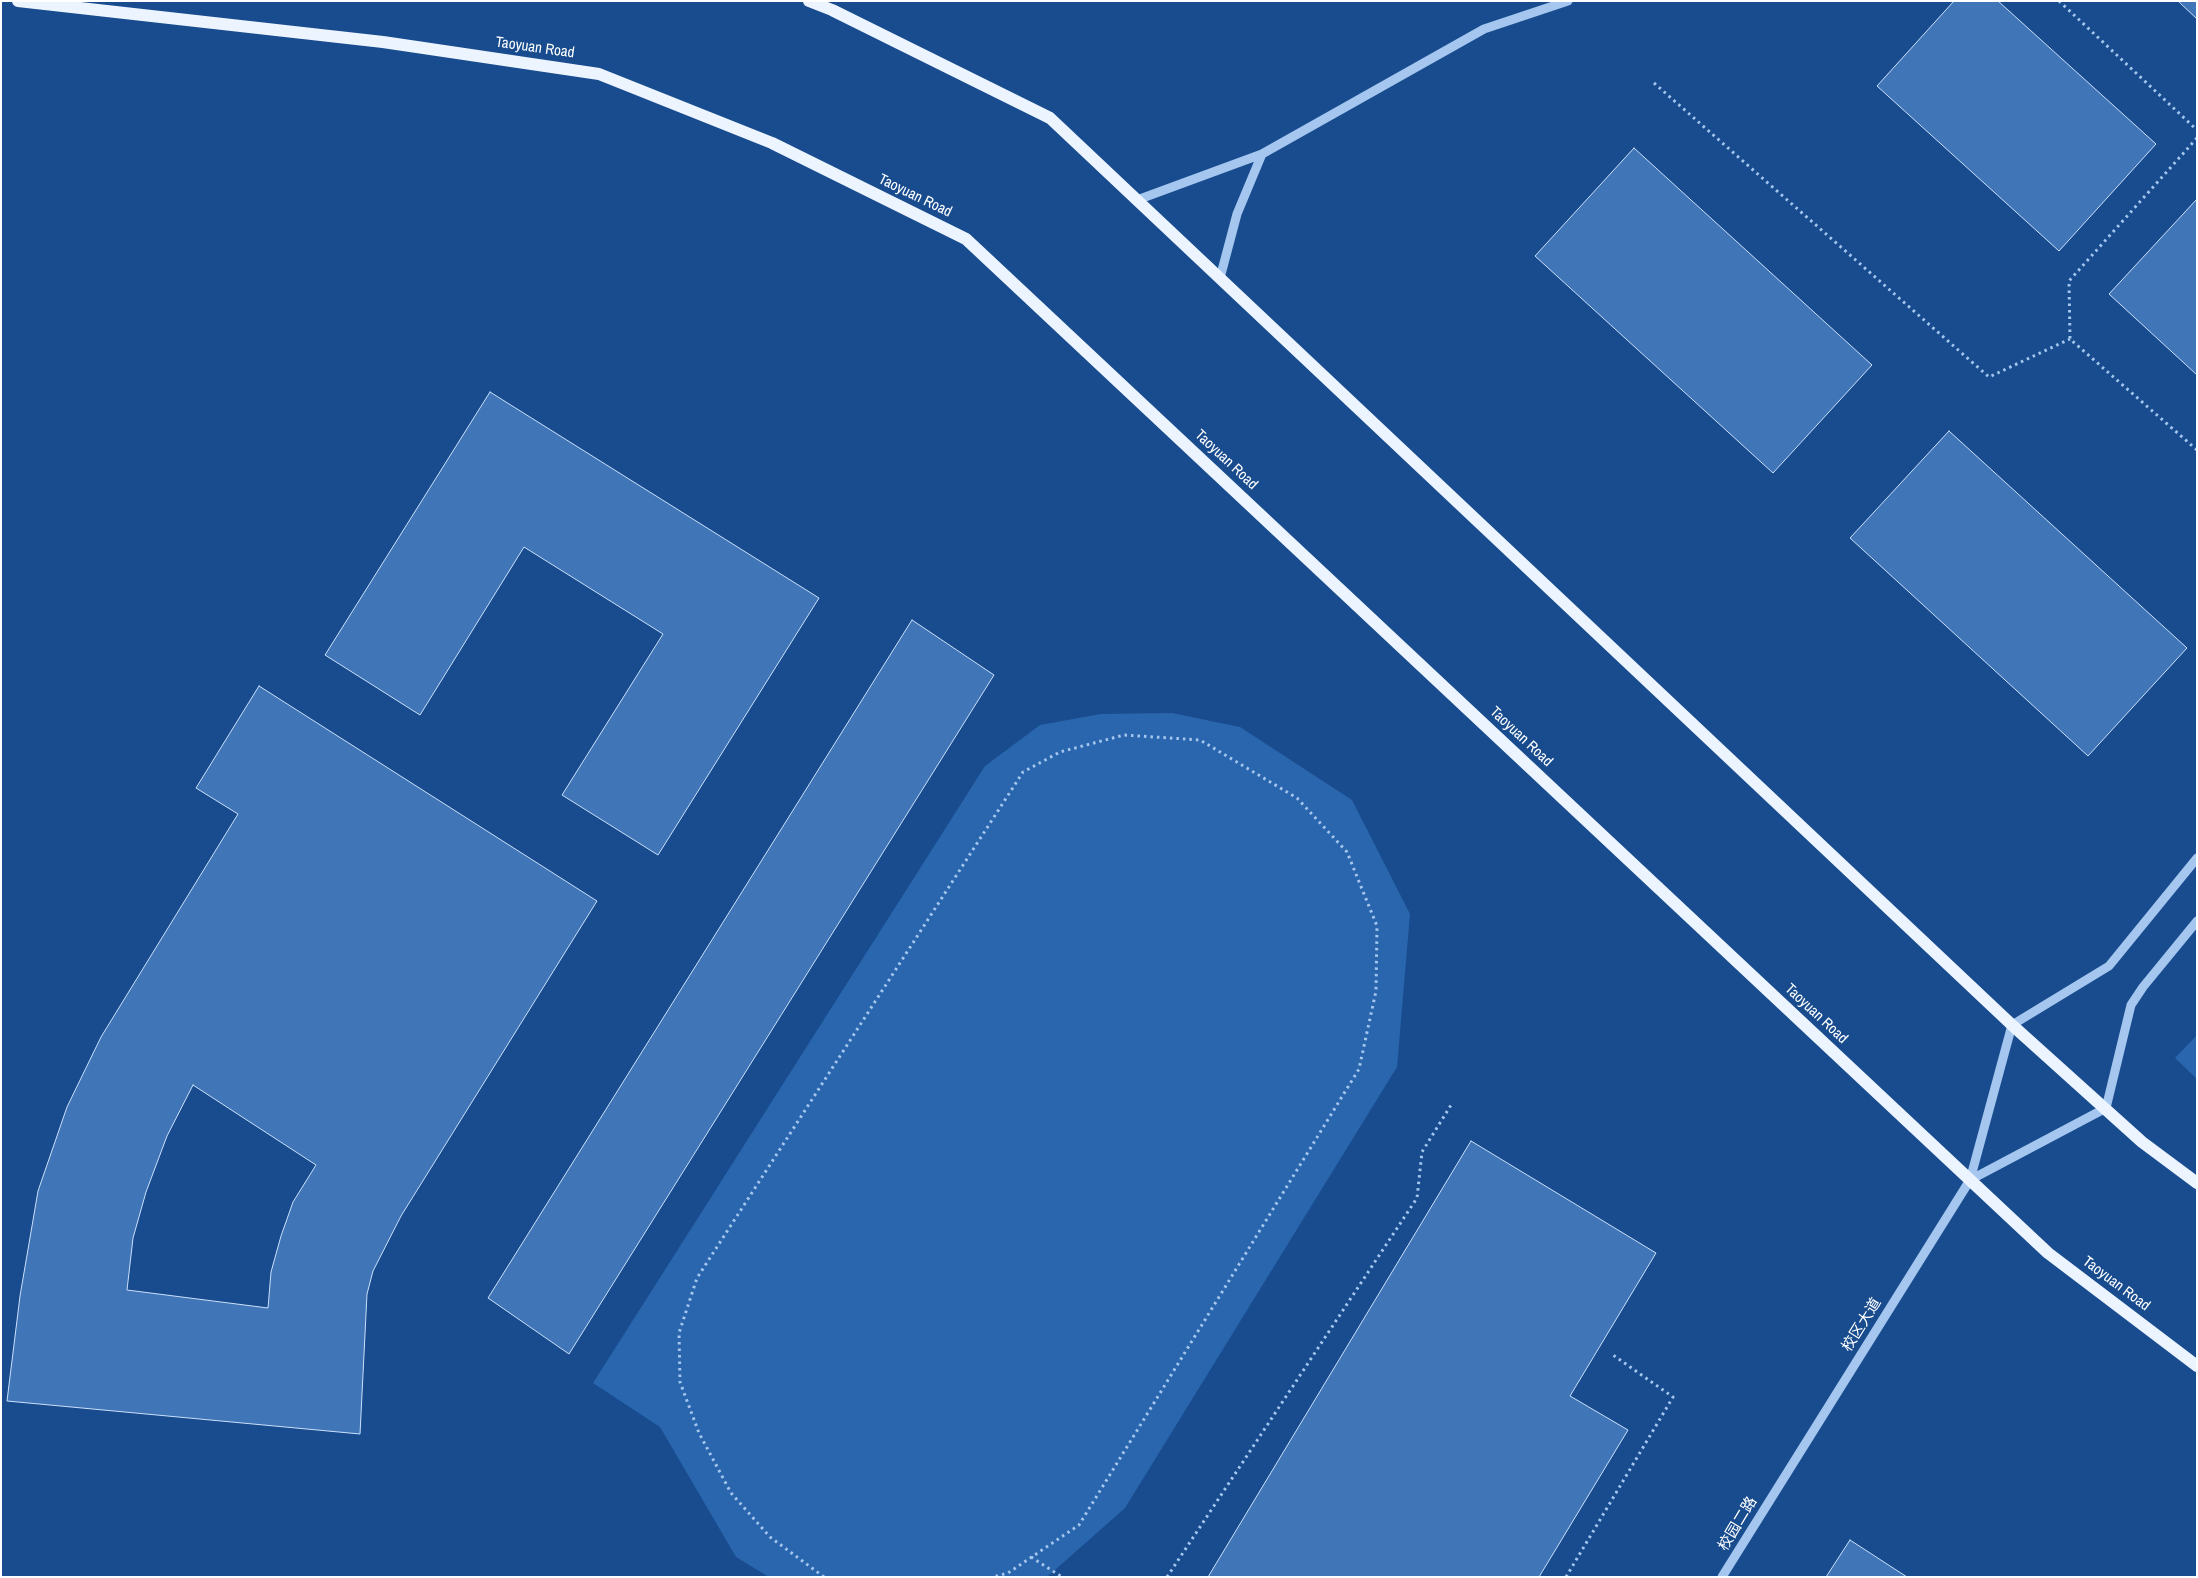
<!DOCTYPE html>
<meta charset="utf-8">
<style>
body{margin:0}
#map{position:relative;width:2198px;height:1578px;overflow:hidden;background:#184c8e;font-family:"Archivo Narrow",sans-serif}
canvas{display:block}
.frame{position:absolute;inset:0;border:2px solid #fff;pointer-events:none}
</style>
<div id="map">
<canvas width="2198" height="1578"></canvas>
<div class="frame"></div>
</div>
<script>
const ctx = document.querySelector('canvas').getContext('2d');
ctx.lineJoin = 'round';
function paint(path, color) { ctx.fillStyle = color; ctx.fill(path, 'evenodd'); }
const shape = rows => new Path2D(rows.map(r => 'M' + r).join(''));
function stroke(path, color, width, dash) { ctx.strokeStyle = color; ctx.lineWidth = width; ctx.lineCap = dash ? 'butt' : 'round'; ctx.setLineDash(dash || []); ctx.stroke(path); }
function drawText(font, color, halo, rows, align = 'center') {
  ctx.font = font + ' "Archivo Narrow","Noto Sans SC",sans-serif'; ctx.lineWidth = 4; ctx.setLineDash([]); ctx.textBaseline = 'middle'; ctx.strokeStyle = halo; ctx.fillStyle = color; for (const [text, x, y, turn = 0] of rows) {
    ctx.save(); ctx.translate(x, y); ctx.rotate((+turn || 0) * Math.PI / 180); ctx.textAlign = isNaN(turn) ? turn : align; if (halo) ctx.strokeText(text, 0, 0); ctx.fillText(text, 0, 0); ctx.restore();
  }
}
paint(shape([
 [1172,713,1240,727,1352,800,1410,914,1397,1067,1125,1508,1047,1577,769,1577,736,1557,660,1427,593,1383,985,766,1040,725,1101,714],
 [2197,1035,2197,1079,2175,1058]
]), '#2a66ad');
const building = shape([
 [1954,1,1998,1,2156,144,2059,251,1877,86,1954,1],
 [2178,1,2197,1,2197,19,2178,1],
 [1634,148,1872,365,1773,473,1535,256,1634,148],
 [2197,199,2197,375,2109,294,2197,199],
 [490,392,819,598,658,855,562,795,663,634,524,547,420,715,325,655,490,392],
 [1949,431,2187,648,2088,756,1850,538,1949,431],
 [912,620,994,675,569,1354,488,1298,912,620],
 [259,686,597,901,401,1216,373,1271,367,1294,360,1434,7,1401,20,1296,38,1191,67,1107,101,1037,238,814,196,788,259,686],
 [193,1085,316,1165,293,1202,281,1236,271,1272,268,1308,127,1290,133,1238,146,1192,167,1136,193,1085],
 [1471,1141,1656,1253,1570,1396,1628,1430,1539,1577,1208,1577,1471,1141],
 [1850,1540,1907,1577,1826,1577,1850,1540]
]);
paint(building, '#4076b7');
stroke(building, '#cbe0fb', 1);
stroke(shape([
 [2059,1,2197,130],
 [1654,83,1989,377,2070,339],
 [2197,138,2069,281,2070,339,2197,450],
 [1031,1557,1062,1577],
 [824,1577,770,1537,731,1493,699,1433,680,1382,679,1333,697,1278,1023,772,1060,752,1124,735,1200,740,1297,798,1347,852,1377,926,1376,991,1359,1069,1079,1525,1008,1573,993,1577],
 [1167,1577,1417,1198,1422,1152,1451,1105],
 [1566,1577,1673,1397,1613,1355]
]), '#a4c6ef', 3, [2.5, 4]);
stroke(shape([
 [1137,200,1262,154,1484,29,1568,1],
 [1220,278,1237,214,1262,154],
 [1970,1180,2106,1108,2131,1005,2143,987,2197,921],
 [1722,1577,1970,1180,2012,1025,2109,966,2197,858]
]), '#a4c6ef', 9);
stroke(shape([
 [18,1,383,42,599,74,772,143,966,239,2048,1253,2197,1366],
 [809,1,832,10,1050,118,2012,1025,2142,1142,2197,1183]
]), '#ecf4ff', 12);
drawText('15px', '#fff', '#184c8e', [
 ["Taoyuan Road",535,48,8],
 ["Taoyuan Road",915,196,26],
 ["Taoyuan Road",1226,460,43],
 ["Taoyuan Road",1521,737,43],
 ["Taoyuan Road",1816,1014,43],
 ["Taoyuan Road",2116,1284,37],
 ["校区大道",1862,1325,-58],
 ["校园二路",1738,1524,-59]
]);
</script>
